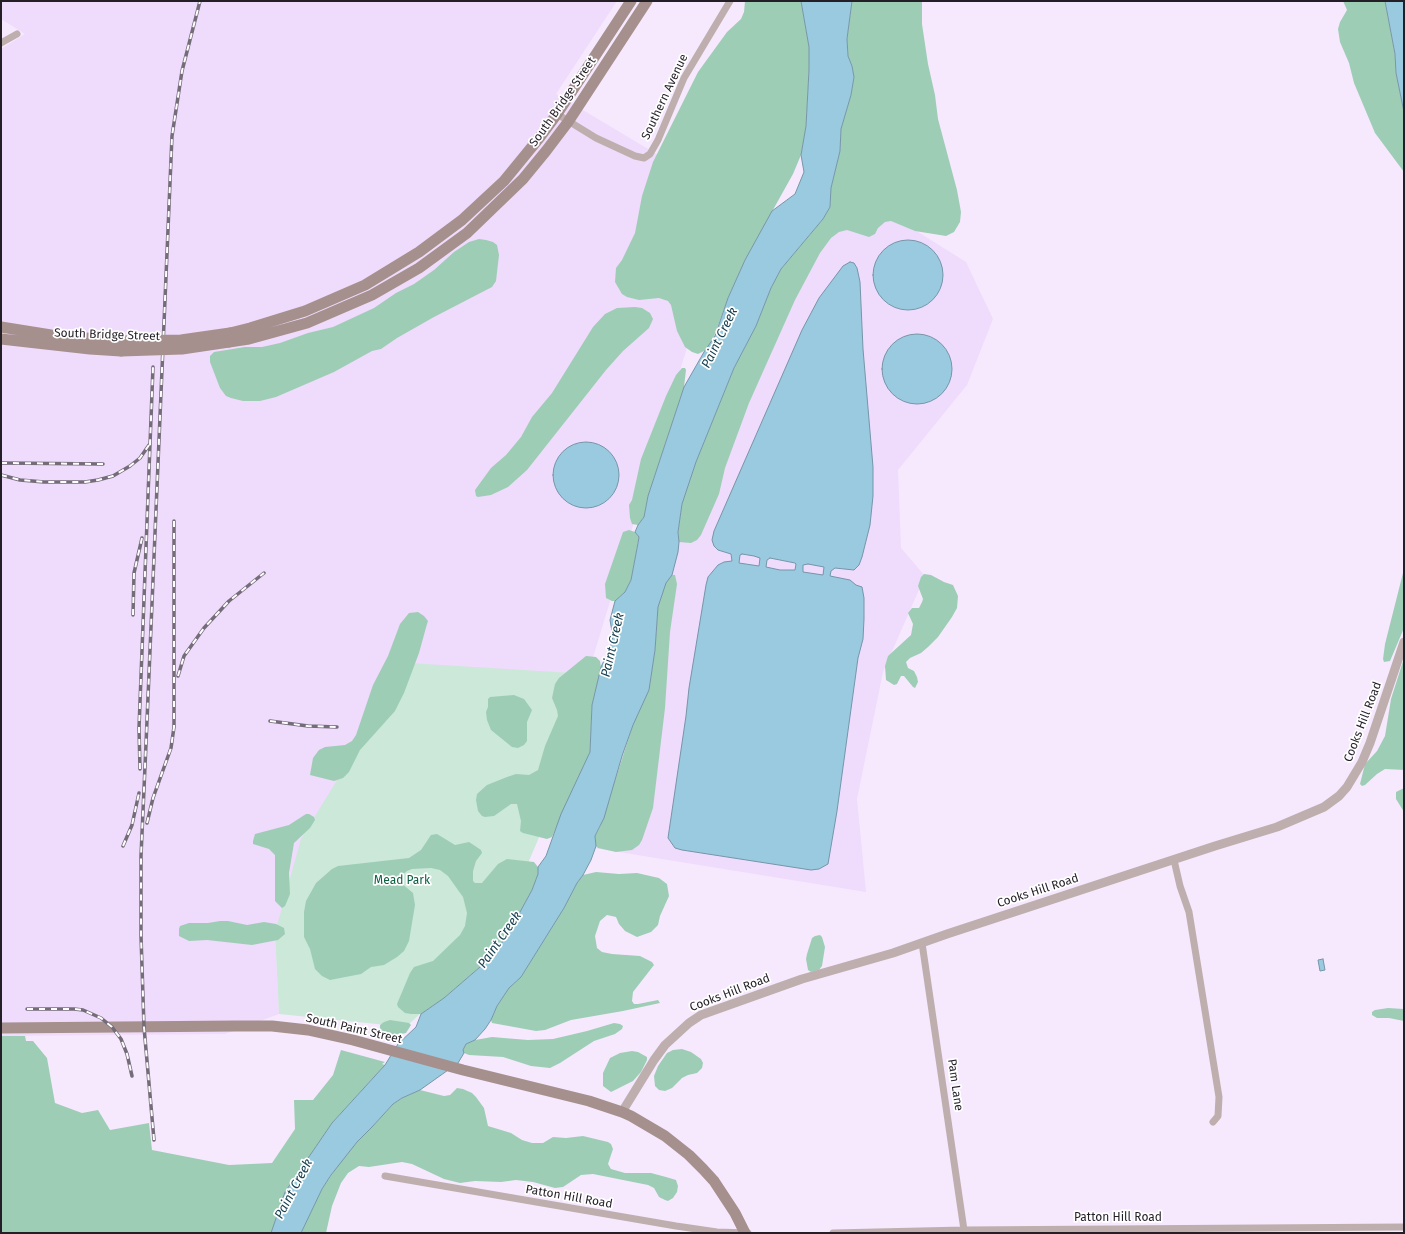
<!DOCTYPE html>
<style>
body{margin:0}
#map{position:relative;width:1405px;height:1234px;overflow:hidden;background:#f6e9fe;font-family:"Fira Sans",sans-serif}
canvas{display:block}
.frame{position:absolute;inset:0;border:2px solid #241e27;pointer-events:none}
</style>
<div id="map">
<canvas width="1405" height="1234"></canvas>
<div class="frame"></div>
</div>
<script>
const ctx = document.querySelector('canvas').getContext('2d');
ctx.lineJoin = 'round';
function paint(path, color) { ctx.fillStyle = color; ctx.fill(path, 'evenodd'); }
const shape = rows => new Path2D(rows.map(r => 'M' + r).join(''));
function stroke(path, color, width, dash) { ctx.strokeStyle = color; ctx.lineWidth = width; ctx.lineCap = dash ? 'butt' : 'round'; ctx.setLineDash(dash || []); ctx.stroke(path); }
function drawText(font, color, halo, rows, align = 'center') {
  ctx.font = font + ' "Fira Sans",sans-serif'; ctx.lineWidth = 3.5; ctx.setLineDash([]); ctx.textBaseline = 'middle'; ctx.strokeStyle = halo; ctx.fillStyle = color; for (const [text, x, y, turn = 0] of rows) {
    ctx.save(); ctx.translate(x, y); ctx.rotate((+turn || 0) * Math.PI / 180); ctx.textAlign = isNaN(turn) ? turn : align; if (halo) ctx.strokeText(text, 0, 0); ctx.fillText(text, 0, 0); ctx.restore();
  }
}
paint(shape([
 [1,1,617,1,556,94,732,199,588,674,275,933,279,1014,225,1034,1,1036,1,49,25,34,1,19],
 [838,210,899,220,966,262,993,319,967,385,898,470,901,548,925,576,883,672,857,799,866,892,594,848,657,597,725,409]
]), '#efdbfb');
paint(shape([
 [408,663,588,674,567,772,493,945,406,1027,279,1014,275,933,301,839,395,686]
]), '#cbe8d9');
paint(shape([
 [745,1,801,1,809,47,809,70,806,126,801,155,793,174,745,260,728,298,712,342,706,350,698,354,692,352,685,347,677,331,671,305,668,301,659,298,639,300,627,297,622,294,615,282,616,268,622,260,635,233,642,196,653,162,698,72,727,32,741,19,744,12],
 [852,1,922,1,922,24,928,64,935,95,938,119,957,190,961,212,960,222,954,232,946,236,915,231,891,221,885,222,878,228,875,234,869,237,847,230,839,232,831,238,820,253,795,300,749,403,725,468,719,494,701,535,697,540,691,543,679,542,678,532,682,504,696,462,734,368,756,326,771,288,781,269,823,219,830,207,831,188,840,151,841,129,851,95,854,77,852,66,848,56,847,39],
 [1343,1,1385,1,1395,55,1396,73,1404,112,1404,172,1375,133,1354,83,1349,63,1340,42,1338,29,1340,22,1347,10],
 [479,239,486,240,493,242,497,245,499,255,496,281,492,287,434,317,397,338,381,349,372,351,334,372,276,397,260,401,243,401,231,398,226,396,220,388,210,362,210,356,214,352,245,347,262,347,280,343,308,333,333,327,374,308,396,293,414,284,434,270,454,252,469,242],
 [635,307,642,308,650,313,653,319,649,328,623,351,606,370,527,470,508,487,491,495,478,497,476,496,475,490,491,468,506,455,521,437,532,417,552,393,593,327,605,314,617,308],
 [682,368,685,368,686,370,684,387,648,496,644,517,638,525,632,524,630,518,629,505,632,500,641,459,666,396,676,375],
 [629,530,635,532,639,537,631,580,625,592,615,601,612,601,606,598,605,584,623,532],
 [1404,569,1404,628,1390,661,1384,662,1383,659,1385,644],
 [924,574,931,575,944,582,953,585,958,596,957,608,952,617,938,637,928,647,921,653,910,658,906,662,908,668,914,671,917,677,918,682,915,688,913,687,904,676,901,676,897,684,894,685,886,680,885,666,888,656,911,635,913,624,908,613,912,608,919,608,922,602,923,599,918,586,921,577],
 [672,575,675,575,677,584,670,632,665,708,653,808,642,840,639,845,632,850,616,852,598,848,596,846,595,836,600,827,633,725,649,690,655,650,658,607,666,583],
 [418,612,424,616,428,621,427,624,419,653,404,693,395,711,360,750,349,772,343,778,334,781,310,775,313,758,319,750,325,747,345,745,352,741,356,735,373,685,388,656,400,624,409,613],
 [586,656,596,657,600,661,601,667,592,705,590,752,552,837,547,839,523,833,520,831,521,821,517,804,511,804,494,816,485,817,482,816,478,811,476,800,477,794,487,785,507,777,516,774,529,775,538,770,545,746,558,716,557,710,552,698,555,684,559,678],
 [1404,658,1404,770,1385,769,1377,774,1365,785,1362,786,1360,784,1365,764,1377,751,1385,736,1391,699],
 [514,695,524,699,532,710,527,722,527,741,524,745,518,748,512,747,491,730,487,720,486,712,488,707,488,699,490,697],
 [1404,788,1404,812,1396,799,1396,792],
 [306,814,309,814,314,817,315,820,310,828,294,843,289,873,290,894,285,906,282,908,275,901,275,855,269,849,253,844,253,841,255,834,289,825],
 [437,834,455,845,469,842,481,850,482,853,476,861,473,871,473,881,475,883,482,883,498,864,507,859,534,862,538,867,538,874,532,890,514,923,498,949,487,961,444,998,421,1014,411,1014,405,1013,398,1007,397,1004,410,973,414,967,433,961,460,935,465,926,467,913,463,897,448,876,440,870,431,868,412,869,407,871,400,877,401,883,413,893,415,905,409,941,404,951,397,957,384,965,371,967,361,974,330,980,322,976,315,969,310,949,304,937,304,912,306,901,316,883,332,869,338,866,409,858,421,850,431,835],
 [596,872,619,874,637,873,659,878,667,884,669,896,660,916,658,925,651,932,637,937,625,931,619,924,616,917,607,915,600,921,595,936,597,948,602,952,612,954,640,956,652,962,654,965,633,992,632,1001,634,1004,638,1004,658,1000,660,1003,623,1011,571,1020,545,1030,536,1031,492,1023,491,1020,497,1006,509,988,521,977,564,908,577,883,583,875],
 [220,921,228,921,247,925,264,922,276,924,284,928,285,934,278,940,252,945,207,940,189,941,179,936,179,929,180,926,189,923,208,923],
 [820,935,822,937,825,947,822,966,819,970,811,972,808,970,806,959,807,954,812,938,815,936],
 [1388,1008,1404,1009,1404,1021,1389,1018,1377,1018,1372,1015,1372,1012,1375,1010],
 [390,1020,409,1023,411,1025,406,1033,392,1036,385,1034,380,1029,380,1025,384,1022],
 [614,1023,620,1024,623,1026,622,1029,615,1034,594,1041,560,1063,550,1068,531,1066,503,1057,469,1055,464,1053,463,1050,466,1044,475,1040,492,1037,528,1040,553,1039,587,1031],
 [1,1036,25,1036,26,1041,33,1041,47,1058,55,1103,82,1113,98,1110,110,1130,149,1123,152,1150,229,1165,272,1163,295,1129,294,1100,313,1100,333,1075,341,1050,385,1062,382,1064,385,1065,332,1123,285,1192,271,1233,1,1233],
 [682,1049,691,1052,701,1059,703,1063,702,1068,697,1073,688,1075,682,1078,672,1088,665,1091,659,1090,655,1086,654,1076,658,1066,667,1053,673,1050],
 [632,1051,638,1052,647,1057,647,1060,641,1072,633,1081,611,1092,603,1086,603,1073,610,1058,620,1053],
 [457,1088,463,1089,472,1093,476,1097,484,1108,488,1126,511,1133,522,1140,532,1143,543,1143,553,1137,566,1138,583,1136,608,1142,611,1144,613,1149,608,1164,611,1169,625,1173,651,1173,666,1177,676,1180,678,1186,677,1192,673,1198,668,1201,665,1200,659,1197,654,1188,648,1185,593,1174,581,1175,563,1187,555,1188,533,1182,516,1180,501,1182,475,1181,460,1183,444,1179,412,1164,402,1162,369,1167,359,1166,348,1173,341,1183,332,1206,326,1233,301,1233,322,1189,338,1165,357,1142,372,1127,393,1104,402,1098,420,1090,444,1096,450,1095]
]), '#9ecdb6');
const water = shape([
 [801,1,852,1,847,39,848,56,852,66,854,77,851,95,841,129,840,151,831,188,830,207,823,219,781,269,771,288,756,326,734,368,696,462,682,504,678,532,679,542,678,552,672,575,666,583,658,607,655,650,649,690,633,725,622,756,604,818,595,836,596,846,591,860,583,875,577,883,564,908,521,977,509,988,497,1006,491,1020,485,1029,475,1040,466,1044,463,1050,464,1053,458,1063,420,1090,402,1098,393,1104,372,1127,357,1142,331,1175,322,1189,301,1233,271,1233,285,1192,332,1123,385,1065,398,1044,416,1027,421,1014,444,998,487,961,498,949,514,923,532,890,538,874,538,867,546,856,561,814,590,752,592,705,601,667,610,648,613,637,610,620,615,601,625,592,631,580,638,543,639,537,635,532,638,525,644,517,648,496,684,387,704,352,715,336,728,298,745,260,772,211,795,194,804,172,801,155,806,126,809,70,809,47,801,1],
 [1385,1,1404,1,1404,112,1396,73,1395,54,1385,1],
 '873 275a35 35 0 1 1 70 0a35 35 0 1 1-70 0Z',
 [850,262,854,263,857,268,860,282,863,349,873,467,873,496,870,525,862,557,859,565,854,570,835,568,831,571,830,576,850,580,856,585,862,587,864,598,864,619,863,639,858,658,837,811,828,864,819,869,811,870,682,850,675,848,668,838,686,716,689,688,706,585,708,577,718,565,724,562,732,561,731,554,718,550,714,546,712,540,714,531,802,330,819,298,843,266,850,262],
 [742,554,754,556,760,558,759,566,739,563,740,555,742,554],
 [770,558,795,563,796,564,795,570,780,570,766,567,767,560,770,558],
 [808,564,824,567,823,575,803,572,803,565,808,564],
 '882 369a35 35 0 1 1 70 0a35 35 0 1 1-70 0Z',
 '553 475a33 33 0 1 1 66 0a33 33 0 1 1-66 0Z',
 [1323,959,1325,970,1320,971,1318,960,1323,959]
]);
paint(water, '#99cadf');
stroke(water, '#7696a8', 1);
stroke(shape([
 [1,43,17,34],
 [557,114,596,138,635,156,644,158,650,154,658,140,684,78,730,1],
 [1174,860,1180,886,1189,912,1219,1097,1218,1116,1213,1122],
 [922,943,964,1230],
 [385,1176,676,1226,717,1232,748,1233],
 [833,1233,964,1230,1404,1227]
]), '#beafae', 7);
stroke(shape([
 [622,1112,654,1060,665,1045,689,1023,701,1015,802,979,893,953,947,934,1215,846,1277,827,1324,807,1339,796,1347,787,1362,762,1370,743,1404,642]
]), '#beafae', 9);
stroke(shape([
 [1,327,51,335,121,341],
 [230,333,250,328,305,311,365,285,419,252,462,220,504,181,540,137,557,114,631,1],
 [1,339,90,349,121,351],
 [229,342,249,339,307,323,372,295,419,268,467,233,523,179,546,151,568,122,647,1],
 [1,1028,236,1026,272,1026,308,1030,353,1040,463,1070,589,1101,622,1112,631,1116,665,1136,689,1155,703,1169,714,1181,735,1213,745,1233]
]), '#a5908e', 11);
const rail = shape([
 [1,463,103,464],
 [1,475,20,480,44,482,85,482,98,480,113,476,130,466,140,458,149,445],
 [133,615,134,573,142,538],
 [178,676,184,656,204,628,229,601,264,573],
 [270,721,308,726,337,727],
 [140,769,139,728,153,367],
 [147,823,153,798,171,748,174,727,174,521],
 [123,846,132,825,139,793],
 [27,1009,74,1009,83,1010,101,1018,112,1027,121,1039,127,1054,132,1076],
 [154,1140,144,1027,141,936,141,856,146,744,172,136,182,71,200,1]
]);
stroke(rail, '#756c7a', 3.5);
stroke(rail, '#fff', 2, [6]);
stroke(shape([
 [121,341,181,340,230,333],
 [121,351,182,349,229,342]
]), '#a5908e', 11);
drawText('12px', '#241e27', '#fff', [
 ["Southern Avenue",665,97,-65],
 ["South Bridge Street",563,102,-55],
 ["South Bridge Street",107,335,2],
 ["Cooks Hill Road",1363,722,-69],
 ["Cooks Hill Road",1038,891,-18],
 ["Cooks Hill Road",730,993,-21],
 ["South Paint Street",354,1029,13],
 ["Pam Lane",955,1085,82],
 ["Patton Hill Road",569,1197,10],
 ["Patton Hill Road",1118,1218]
]);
drawText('12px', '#0b6042', '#fff', [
 ["Mead Park",402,881]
]);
drawText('italic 13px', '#174151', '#fff', [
 ["Paint Creek",720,338,-64],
 ["Paint Creek",613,645,-77],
 ["Paint Creek",500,940,-55],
 ["Paint Creek",294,1189,-62]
]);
</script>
